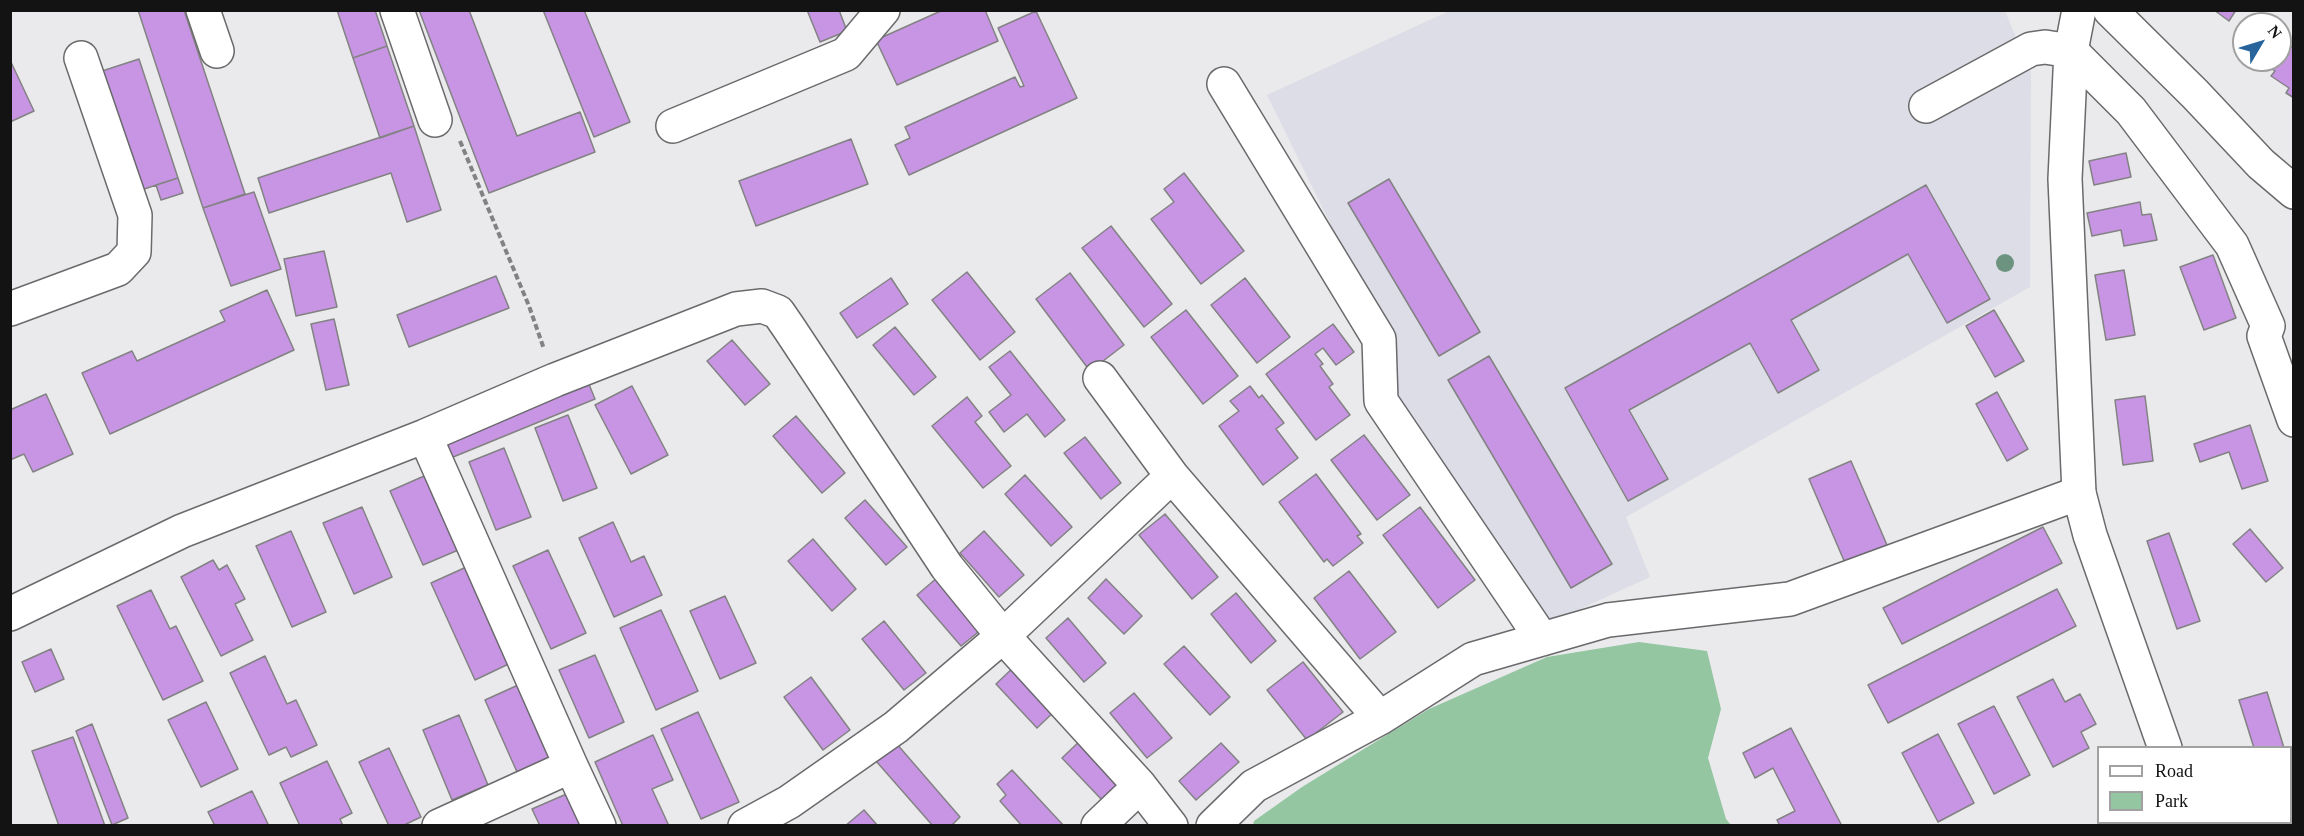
<!DOCTYPE html>
<style>
body{margin:0}
#map{position:relative;width:2304px;height:836px;overflow:hidden;background:#eaeaec;font-family:"Times New Roman",serif}
canvas{display:block}
.frame{position:absolute;inset:0;border:12px solid #131314;pointer-events:none}
.legend{position:absolute;left:2097px;top:746px;width:195px;height:78px;box-sizing:border-box;background:#fff;border:2px solid #a1a1a1;margin:0;padding:8px 10px;list-style:none;font-size:18px;color:#131314}
.legend li{display:flex;align-items:center;gap:12px;height:30px}
.legend b{width:30px;border:2px solid #a1a1a1}
.north{position:absolute;left:2232px;top:12px;width:60px;height:60px;box-sizing:border-box;background:#fff;border:2px solid #a1a1a1;border-radius:50%;rotate:52deg;font-size:16px;font-weight:700;line-height:24px;text-align:center;color:#131314}
.north::after{content:'';display:block;margin:auto;width:21px;height:27px;background:#26649b;clip-path:polygon(50% 0,100% 100%,50% 72%,0 100%)}
</style>
<div id="map">
<canvas width="2304" height="836"></canvas>
<div class="frame"></div>
<ul class="legend">
<li><b style="height:8px;background:#fff"></b>Road</li>
<li><b style="height:16px;background:#93c6a1"></b>Park</li>
</ul>
<div class="north">N</div>
</div>
<script>
const ctx = document.querySelector('canvas').getContext('2d');
ctx.lineJoin = 'round';
function paint(path, color) { ctx.fillStyle = color; ctx.fill(path, 'evenodd'); }
const shape = rows => new Path2D(rows.map(r => 'M' + r).join(''));
function stroke(path, color, width, dash) { ctx.strokeStyle = color; ctx.lineWidth = width; ctx.lineCap = dash ? 'butt' : 'round'; ctx.setLineDash(dash || []); ctx.stroke(path); }
paint(shape([
 [1449,11,2005,11,2031,73,2030,287,1626,517,1650,577,1545,625,1393,396,1386,337,1267,95]
]), '#dcdde6');
paint(shape([
 [1639,642,1707,651,1721,709,1708,758,1726,819,1731,825,1253,825,1254,821,1302,787,1429,709,1547,657]
]), '#93c6a1');
const building = shape([
 [138,10,184,10,245,194,203,208,138,10],
 [337,10,375,10,387,46,353,58,337,10],
 [419,10,469,10,517,136,580,112,595,152,489,193,419,10],
 [543,10,584,10,630,122,594,137,543,10],
 [807,10,839,10,847,31,820,42,807,10],
 [943,10,985,10,998,41,897,85,876,40,943,10],
 [2214,10,2236,10,2229,21,2214,10],
 [1036,11,1077,98,909,175,895,145,910,138,905,127,1015,77,1020,87,1024,86,998,28,1036,11],
 [387,46,414,126,380,138,353,58,387,46],
 [2292,46,2294,47,2294,98,2286,93,2289,88,2271,76,2275,71,2272,69,2286,49,2288,51,2292,46],
 [139,59,178,178,138,191,99,72,139,59],
 [10,60,34,111,10,122,10,60],
 [414,126,441,210,407,222,391,173,269,213,258,178,414,126],
 [851,139,868,184,756,226,739,181,851,139],
 [2126,153,2131,177,2094,185,2089,161,2126,153],
 [1184,173,1244,251,1201,284,1151,219,1174,202,1164,189,1184,173],
 [178,178,183,193,161,200,156,185,178,178],
 [1389,179,1480,332,1439,356,1348,203,1389,179],
 [1926,185,1990,299,1947,323,1908,254,1791,320,1819,370,1778,393,1750,343,1629,410,1668,479,1628,501,1565,388,1926,185],
 [254,192,281,269,231,286,203,208,254,192],
 [2140,202,2142,215,2151,214,2157,240,2124,246,2121,230,2092,236,2087,213,2140,202],
 [1111,226,1172,304,1144,327,1082,248,1111,226],
 [324,251,337,307,296,316,284,259,324,251],
 [2213,255,2236,318,2204,330,2180,267,2213,255],
 [2124,270,2135,335,2106,340,2095,275,2124,270],
 [967,272,1015,332,980,360,932,300,967,272],
 [1070,273,1124,345,1090,371,1036,299,1070,273],
 [496,276,509,308,409,347,397,315,496,276],
 [891,278,908,304,857,338,840,313,891,278],
 [1245,278,1290,337,1257,363,1211,305,1245,278],
 [267,290,294,350,110,434,82,373,132,351,137,361,225,321,220,311,267,290],
 [1186,310,1238,376,1203,404,1151,337,1186,310],
 [1994,310,2024,361,1995,377,1966,326,1994,310],
 [334,319,349,385,326,390,311,324,334,319],
 [1333,324,1354,352,1336,365,1323,348,1315,354,1323,364,1320,366,1333,384,1329,387,1350,415,1316,440,1266,374,1333,324],
 [895,327,936,377,914,395,873,345,895,327],
 [732,340,770,384,745,405,707,361,732,340],
 [1010,351,1065,420,1045,437,1027,414,1004,432,989,412,1011,395,989,367,1010,351],
 [1489,356,1612,564,1571,588,1448,380,1489,356],
 [588,382,595,399,441,462,434,445,588,382],
 [632,386,668,455,631,474,595,405,632,386],
 [1250,386,1259,398,1262,395,1284,423,1276,429,1298,458,1263,485,1219,426,1239,411,1230,401,1250,386],
 [1997,392,2028,449,2007,461,1976,404,1997,392],
 [46,394,73,454,33,472,24,454,10,460,10,410,46,394],
 [2145,396,2153,461,2123,465,2115,400,2145,396],
 [967,397,982,416,975,422,1011,466,983,488,932,426,967,397],
 [568,415,597,488,563,501,535,428,568,415],
 [796,416,845,473,822,493,773,436,796,416],
 [2250,425,2268,481,2242,489,2229,452,2200,462,2194,444,2250,425],
 [1364,435,1410,495,1377,520,1331,460,1364,435],
 [1085,437,1121,483,1101,499,1064,453,1085,437],
 [504,448,531,517,496,530,469,462,504,448],
 [1851,461,1887,545,1845,563,1809,479,1851,461],
 [431,473,463,548,423,565,390,491,431,473],
 [1316,474,1361,534,1357,536,1363,543,1333,566,1327,559,1324,562,1279,502,1316,474],
 [1025,475,1072,527,1051,546,1005,494,1025,475],
 [865,500,907,547,886,565,845,518,865,500],
 [362,507,392,577,354,594,323,523,362,507],
 [1420,507,1475,580,1438,608,1383,535,1420,507],
 [1165,514,1218,577,1192,599,1139,535,1165,514],
 [613,522,631,562,644,556,662,595,614,617,579,538,613,522],
 [2043,527,2062,563,1902,644,1883,608,2043,527],
 [2250,529,2283,568,2266,582,2233,544,2250,529],
 [291,531,326,612,292,627,256,546,291,531],
 [984,531,1024,575,999,597,960,553,984,531],
 [2169,533,2200,621,2177,629,2147,541,2169,533],
 [813,539,856,589,832,611,788,561,813,539],
 [548,550,586,633,551,649,513,566,548,550],
 [213,560,219,570,227,565,245,599,235,604,253,640,221,656,181,577,213,560],
 [473,564,517,660,475,680,431,583,473,564],
 [1349,571,1396,632,1360,659,1314,598,1349,571],
 [938,577,982,629,961,646,917,595,938,577],
 [1106,579,1142,616,1124,634,1088,598,1106,579],
 [2057,589,2076,626,1888,723,1868,685,2057,589],
 [151,590,170,629,176,626,203,681,163,700,117,606,151,590],
 [1236,593,1276,641,1251,663,1211,614,1236,593],
 [725,596,756,663,720,679,690,611,725,596],
 [661,610,698,691,656,710,620,628,661,610],
 [1068,618,1106,663,1084,682,1046,638,1068,618],
 [884,621,926,673,904,690,862,639,884,621],
 [1184,646,1230,697,1210,715,1164,664,1184,646],
 [51,649,64,679,35,692,22,662,51,649],
 [595,655,624,722,589,738,559,670,595,655],
 [265,656,287,704,296,700,317,745,291,757,286,747,269,755,230,673,265,656],
 [1303,662,1343,712,1307,740,1267,690,1303,662],
 [1017,664,1058,708,1037,728,996,684,1017,664],
 [811,677,850,730,823,750,784,697,811,677],
 [2053,679,2065,702,2080,694,2096,724,2081,732,2089,748,2053,767,2017,697,2053,679],
 [527,681,563,762,521,781,485,700,527,681],
 [2267,692,2284,748,2254,748,2239,700,2267,692],
 [1134,693,1172,738,1147,758,1110,713,1134,693],
 [206,702,238,769,201,787,168,720,206,702],
 [1994,706,2030,775,1994,794,1958,724,1994,706],
 [698,712,739,802,701,819,661,729,698,712],
 [459,715,488,785,452,800,423,730,459,715],
 [92,724,128,818,112,825,76,731,92,724],
 [1791,728,1842,826,1780,826,1777,820,1795,811,1773,768,1755,778,1743,753,1791,728],
 [1938,734,1974,803,1938,822,1902,753,1938,734],
 [653,735,673,780,652,789,669,826,623,826,595,762,653,735],
 [73,737,105,826,59,826,32,751,73,737],
 [1084,737,1124,779,1102,800,1062,758,1084,737],
 [896,743,960,817,951,826,933,826,876,761,896,743],
 [1221,743,1239,762,1196,800,1179,781,1221,743],
 [389,748,421,817,402,826,389,826,359,762,389,748],
 [327,761,352,813,340,819,343,826,300,826,280,783,327,761],
 [1012,770,1064,826,1022,826,1000,801,1006,795,997,784,1012,770],
 [578,789,594,826,540,826,532,809,578,789],
 [252,791,269,826,215,826,208,812,252,791],
 [864,810,878,826,845,826,864,810]
]);
paint(building, '#c795e4');
stroke(building, '#838283', 1.5);
const minor = shape([
 [203,10,217,51],
 [397,10,435,120],
 [2110,10,2195,94,2261,164,2294,192],
 [1224,84,1379,339,1381,401,1542,639],
 [1926,106,2031,49,2045,47,2071,51,2131,111,2232,245,2268,326,2264,336,2294,420],
 [673,126,846,54,883,10],
 [10,309,118,269,134,252,135,215,81,58],
 [1100,378,1172,476,1380,718],
 [425,436,571,766,599,826],
 [10,614,182,531,425,436,555,380,736,309,762,306,778,312,789,328,947,567,1003,636,1140,786,1171,826],
 [439,826,571,766],
 [745,826,789,802,896,727,1003,636,1172,476],
 [1098,826,1140,786],
 [1213,826,1254,786,1380,718,1473,659,1608,620,1790,599,2079,493]
]);
const major = shape([
 [2079,10,2071,51,2065,179,2079,493,2090,535,2165,748],
 [2192,822,2193,826]
]);
stroke(minor, '#6a6a6c', 36);
stroke(major, '#6a6a6c', 36);
stroke(shape([
 [460,141,529,306,544,349]
]), '#828284', 4, [6, 3]);
stroke(minor, '#fff', 33);
stroke(major, '#fff', 33);
ctx.fillStyle = '#6c937f';
for (const [x, y] of [
 [2005,263]
]) { ctx.beginPath(); ctx.arc(x, y, 9, 0, 2 * Math.PI); ctx.fill(); }
</script>
